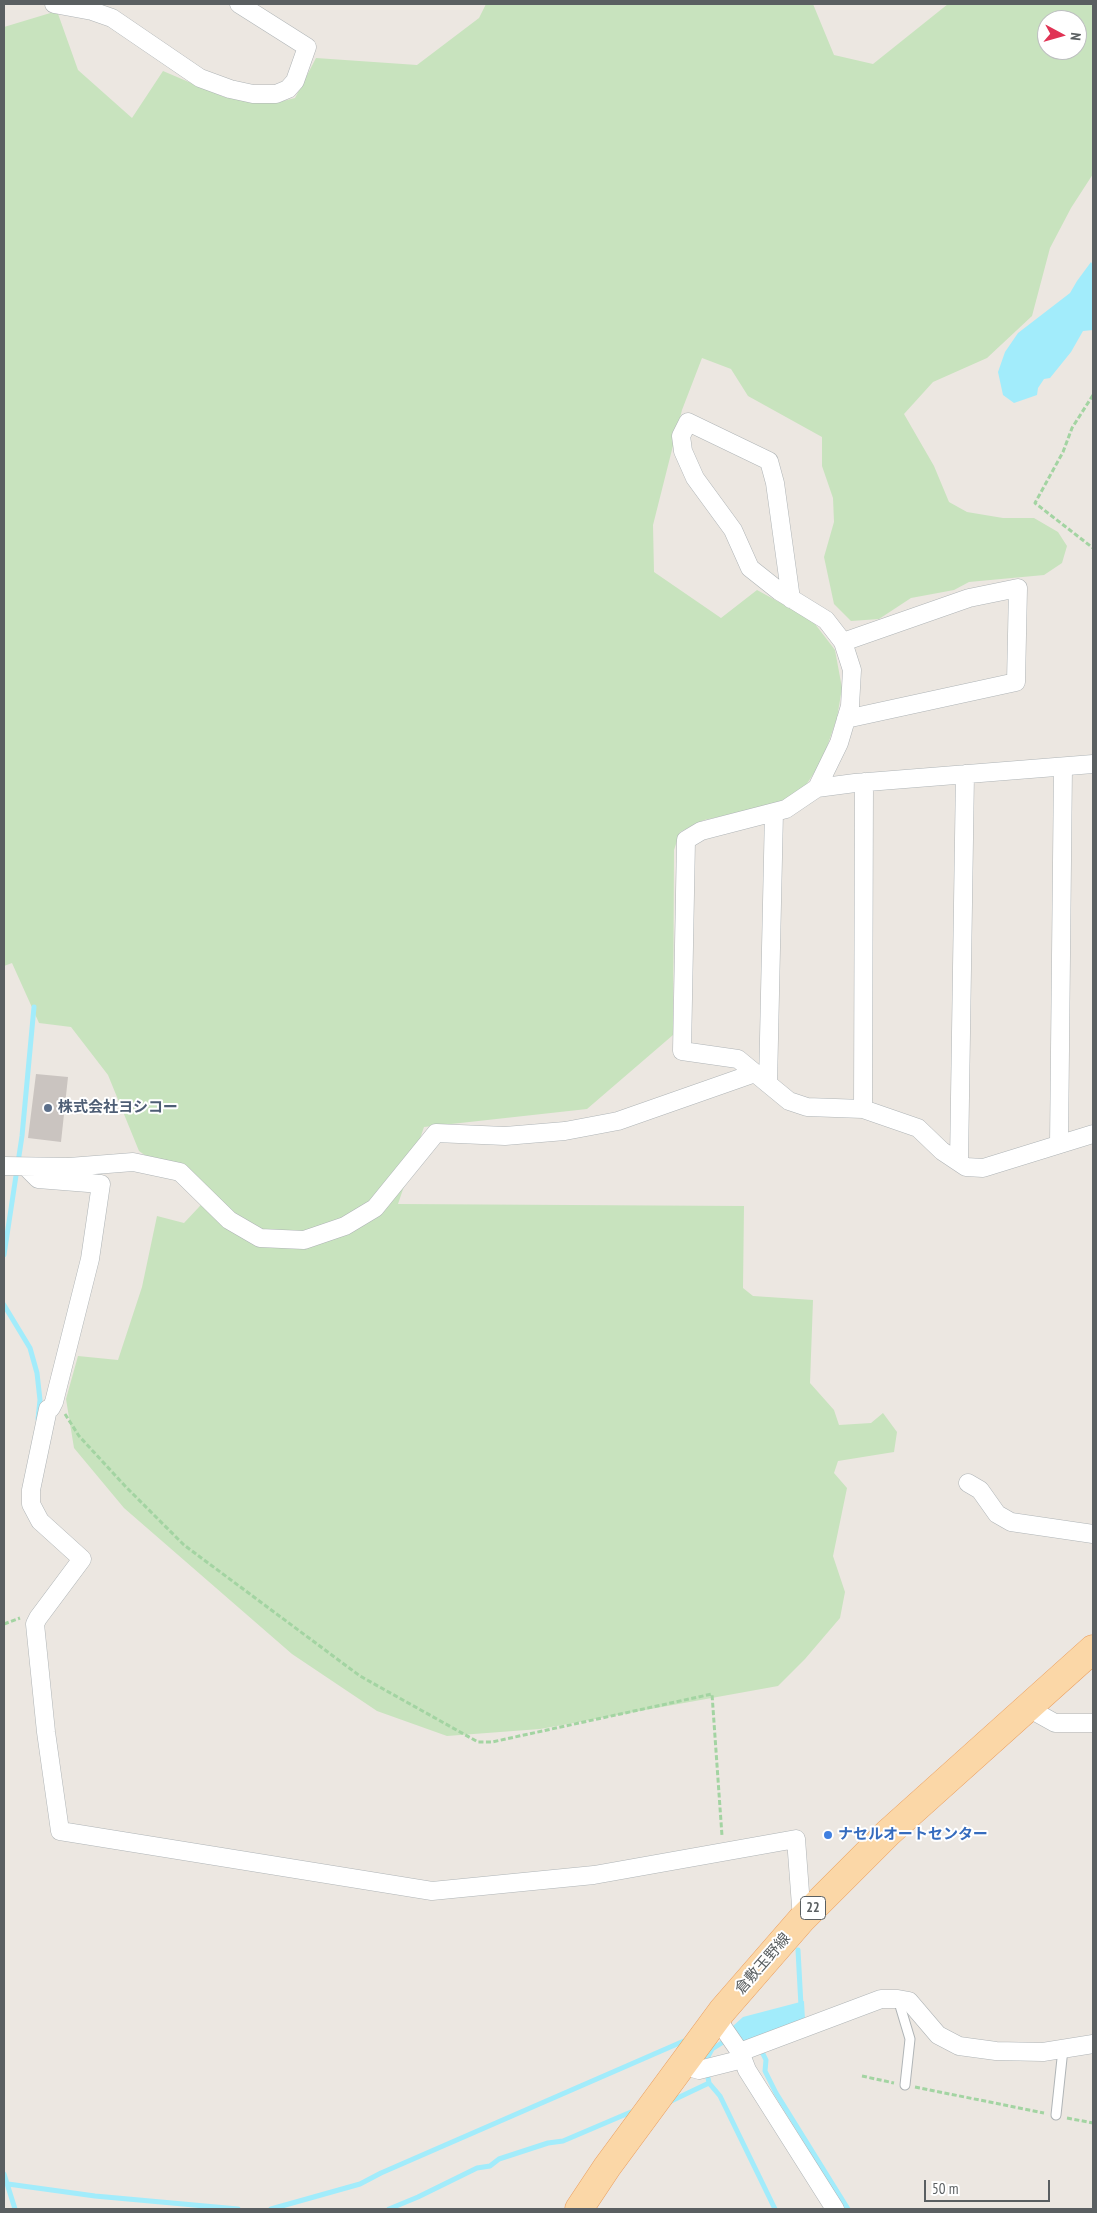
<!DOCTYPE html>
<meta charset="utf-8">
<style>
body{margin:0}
#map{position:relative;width:1097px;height:2213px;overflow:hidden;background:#ece7e1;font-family:"PT Sans Narrow",sans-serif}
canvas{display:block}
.frame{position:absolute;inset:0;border:5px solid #5a5f61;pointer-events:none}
.north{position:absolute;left:1037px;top:10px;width:50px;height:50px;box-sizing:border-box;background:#fff;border:1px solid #bdbfc0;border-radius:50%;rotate:96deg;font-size:14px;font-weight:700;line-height:20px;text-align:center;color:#5a5f61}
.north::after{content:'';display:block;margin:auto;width:18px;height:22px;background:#e03354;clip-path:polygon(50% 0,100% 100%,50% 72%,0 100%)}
.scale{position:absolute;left:924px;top:2180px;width:126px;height:22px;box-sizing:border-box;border:2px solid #5a5f61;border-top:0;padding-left:6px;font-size:15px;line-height:18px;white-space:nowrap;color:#5a5f61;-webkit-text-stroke:4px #fff;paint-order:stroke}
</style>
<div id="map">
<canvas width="1097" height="2213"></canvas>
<div class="frame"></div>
<div class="north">N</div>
<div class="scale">50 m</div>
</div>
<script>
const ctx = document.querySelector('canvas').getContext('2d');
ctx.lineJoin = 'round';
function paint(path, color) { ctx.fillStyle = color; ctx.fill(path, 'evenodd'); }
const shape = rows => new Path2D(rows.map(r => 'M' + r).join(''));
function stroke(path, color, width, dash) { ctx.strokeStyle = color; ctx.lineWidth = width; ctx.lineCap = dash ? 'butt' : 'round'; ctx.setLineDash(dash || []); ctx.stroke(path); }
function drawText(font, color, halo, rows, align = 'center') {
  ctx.font = font + ' "PT Sans Narrow","Noto Sans JP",sans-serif'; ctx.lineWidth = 4; ctx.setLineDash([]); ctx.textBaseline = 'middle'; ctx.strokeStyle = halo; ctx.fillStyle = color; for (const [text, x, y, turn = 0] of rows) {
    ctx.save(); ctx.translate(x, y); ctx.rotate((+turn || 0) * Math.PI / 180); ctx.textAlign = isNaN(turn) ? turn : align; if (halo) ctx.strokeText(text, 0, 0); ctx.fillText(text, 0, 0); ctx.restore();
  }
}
paint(shape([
 [486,4,813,4,834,55,873,64,948,4,1093,4,1093,174,1071,208,1050,248,1032,316,987,358,933,382,904,414,934,466,949,502,967,512,1003,518,1034,518,1058,532,1067,546,1062,563,1044,575,969,582,954,590,911,598,879,619,851,621,834,604,824,557,834,522,833,498,822,466,822,437,748,396,731,369,702,358,682,410,653,525,654,572,721,618,757,590,812,620,835,650,842,688,837,718,822,761,804,788,780,804,704,820,680,832,674,850,673,1035,587,1109,424,1127,398,1204,744,1206,743,1288,753,1296,813,1300,810,1383,834,1410,839,1425,871,1423,883,1413,897,1432,894,1452,838,1461,834,1473,847,1488,833,1556,845,1592,840,1618,805,1659,778,1686,540,1729,447,1736,377,1711,292,1654,124,1508,74,1448,66,1399,78,1356,118,1360,142,1287,157,1216,184,1223,213,1192,181,1163,149,1158,139,1151,108,1075,71,1027,39,1023,12,963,4,966,4,27,57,11,78,70,132,118,163,71,224,97,275,103,295,98,316,58,417,65,479,18],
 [1047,20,1077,20,1077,50,1047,50]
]), '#c8e3be');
paint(shape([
 [1091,262,1093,265,1093,330,1083,331,1071,352,1050,378,1044,379,1038,388,1037,395,1014,403,1003,395,998,372,1005,352,1018,333,1070,293,1077,281],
 [804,2001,805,2020,744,2042,740,2039,733,2026,743,2017]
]), '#a2ecfb');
stroke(shape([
 [4,1255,22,1136,34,1007],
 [4,1305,30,1348,37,1373,40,1400,38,1419],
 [798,1950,801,2006],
 [760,2048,766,2060,765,2071,776,2093,848,2209],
 [709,2083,720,2096,775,2209],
 [669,2102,709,2083,705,2062,712,2049,728,2039],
 [4,2174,15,2209],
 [8,2184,95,2196,238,2209],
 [271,2209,360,2184,381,2173,684,2041],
 [389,2209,418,2197,477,2168,490,2166,499,2159,548,2143,563,2141,631,2112]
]), '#a2ecfb', 5);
paint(shape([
 [36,1074,68,1077,61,1142,28,1138]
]), '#cac4c0');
const service = shape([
 [898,1999,910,2039,905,2085],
 [1056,2115,1063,2049]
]);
const minor = shape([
 [54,4,92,11,112,18,200,78,230,89,253,94,276,94,288,89,295,81,307,47,239,4],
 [791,599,775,483,769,461,688,422,681,436,683,451,695,478,733,530,750,568,779,591,826,620,843,642,852,670,850,706,839,743,817,788,786,809,701,831,686,840,682,1051,738,1059,789,1101,807,1107,863,1109,918,1128,942,1151,966,1167,983,1168,1093,1134],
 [843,642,969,598,1018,588,1016,682,846,719],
 [817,788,855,783,1093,764],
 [768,1084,774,812],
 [863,1109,864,782],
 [1059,1144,1063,767],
 [959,1162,965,774],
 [4,1166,69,1167,133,1162,180,1172,229,1220,260,1238,304,1240,345,1226,375,1208,436,1133,505,1136,565,1131,618,1121,755,1073],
 [26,1167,38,1179,101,1184,90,1259,54,1402,51,1408,48,1409,31,1490,31,1504,40,1521,82,1559,38,1618,35,1624,46,1732,60,1831,432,1891,594,1875,796,1839,802,1919],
 [968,1483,980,1490,997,1514,1011,1522,1093,1534],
 [1028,1708,1055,1723,1093,1723],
 [722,2011,722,2026,740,2052,747,2070,835,2209],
 [740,2052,881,1999,898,1999,909,2001,938,2035,959,2046,996,2051,1043,2052,1093,2044],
 [682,2065,699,2070,743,2059]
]);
const primary = shape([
 [579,2209,607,2167,722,2011,802,1919,888,1833,1093,1649]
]);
stroke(service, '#afb4b6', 11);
stroke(minor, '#afb4b6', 19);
stroke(primary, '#ea9c5c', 29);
stroke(shape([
 [1093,395,1072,428,1063,452,1035,503,1093,548],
 [65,1414,79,1436,126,1487,184,1545,360,1676,478,1742,492,1742,712,1694,722,1836],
 [4,1624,20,1618],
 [862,2076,894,2083],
 [915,2087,1044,2113],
 [1067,2118,1093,2123]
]), '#a3d4a2', 3, [5, 2.5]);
stroke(service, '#fff', 9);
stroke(minor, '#fff', 18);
stroke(primary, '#fbd7a7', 28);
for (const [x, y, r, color] of [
 [48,1108,5,"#5c6f8a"],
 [828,1835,5,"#3f7fe0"]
]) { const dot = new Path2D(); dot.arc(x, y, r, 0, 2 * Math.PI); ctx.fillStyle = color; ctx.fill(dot); stroke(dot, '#fff', 2); }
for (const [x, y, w] of [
 [813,1908,25]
]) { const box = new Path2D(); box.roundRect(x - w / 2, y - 11.5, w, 23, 4); ctx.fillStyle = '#fff'; ctx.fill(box); stroke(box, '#5a5f61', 1); }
drawText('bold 14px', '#5a5f61', null, [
 ["22",813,1908]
]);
drawText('bold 15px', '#4e5e75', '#fff', [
 ["株式会社ヨシコー",58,1108]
], 'left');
drawText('bold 15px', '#366cbe', '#fff', [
 ["ナセルオートセンター",838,1835]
], 'left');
drawText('15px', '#5a5f61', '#fff', [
 ["倉敷玉野線",763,1964,-49]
]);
</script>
